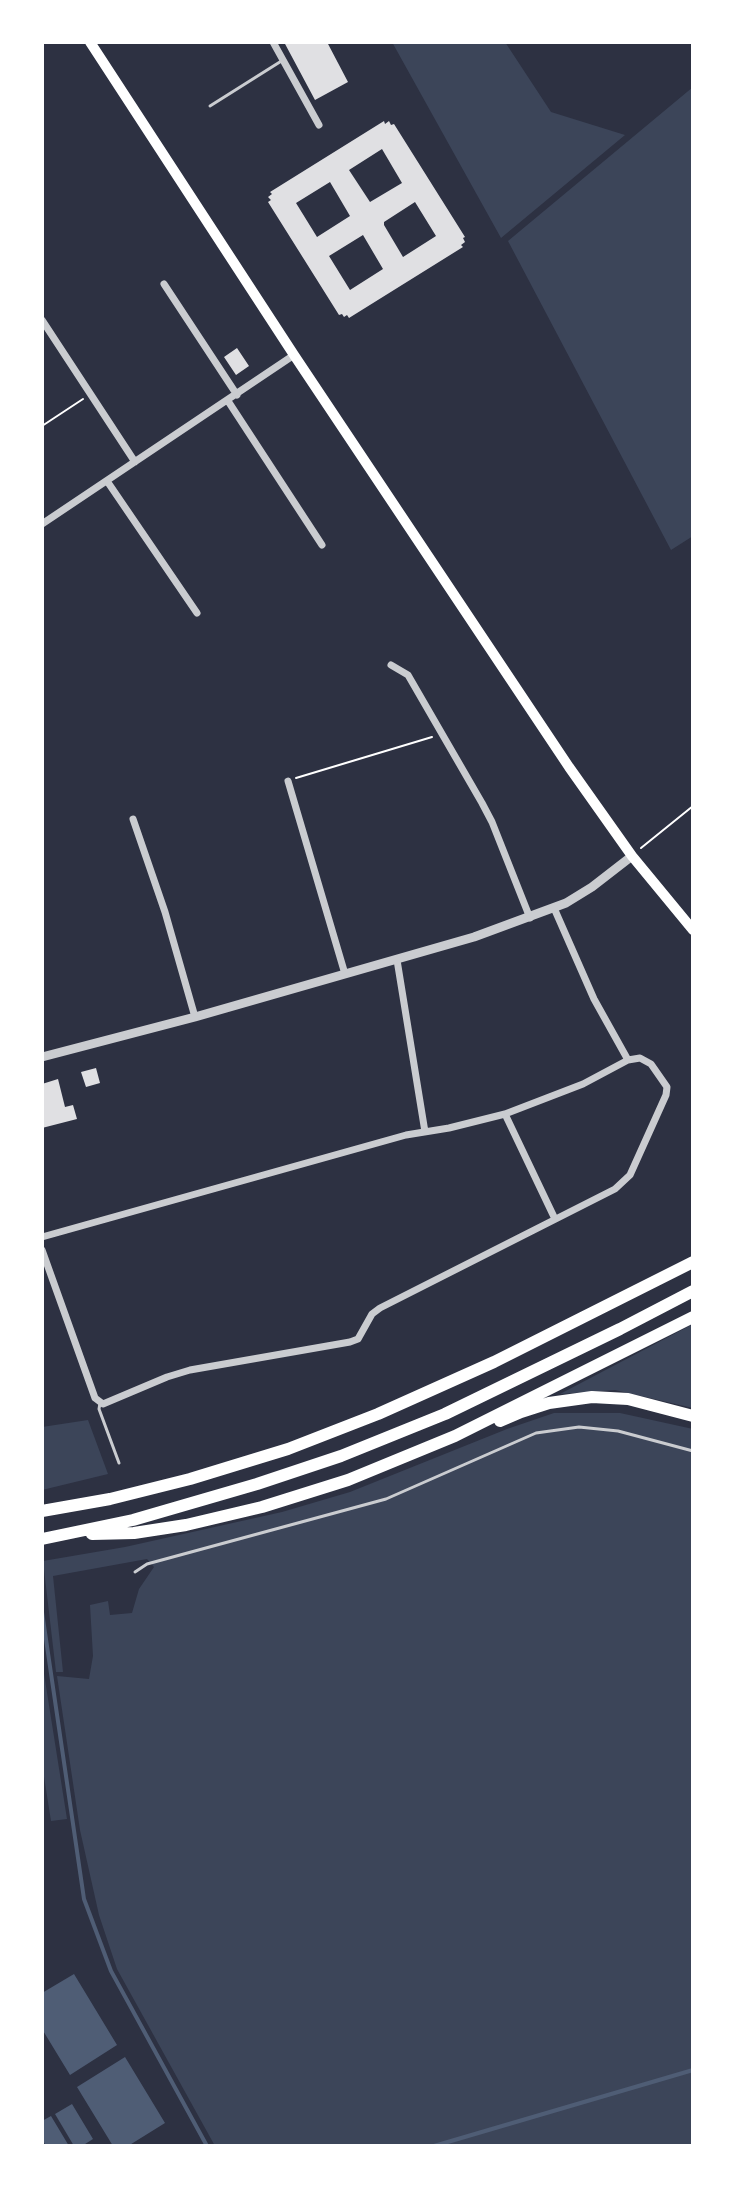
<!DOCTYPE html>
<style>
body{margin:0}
#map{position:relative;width:735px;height:2188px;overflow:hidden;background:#2d3142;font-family:"DM Sans",sans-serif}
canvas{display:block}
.frame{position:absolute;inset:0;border:44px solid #fff;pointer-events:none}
</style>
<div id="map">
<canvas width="735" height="2188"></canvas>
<div class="frame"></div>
</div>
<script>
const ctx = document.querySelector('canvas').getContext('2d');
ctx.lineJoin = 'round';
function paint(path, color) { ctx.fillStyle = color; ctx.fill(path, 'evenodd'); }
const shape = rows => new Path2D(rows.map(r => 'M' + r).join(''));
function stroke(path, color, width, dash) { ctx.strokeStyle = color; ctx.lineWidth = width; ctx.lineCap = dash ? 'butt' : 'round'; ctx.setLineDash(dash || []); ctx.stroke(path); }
paint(shape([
 [392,42,505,42,551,112,625,135,501,238],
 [693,87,693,536,671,550,508,241],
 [693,1324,693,1408,615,1390,560,1394],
 [554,1413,620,1413,693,1429,693,2146,215,2146,117,1969,99,1915,80,1830,57,1676,89,1679,93,1656,90,1605,108,1601,110,1615,132,1613,139,1589,154,1567,147,1559,53,1576,63,1672,56,1672,43,1561,125,1547,282,1512,350,1492,507,1429],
 [88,1420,108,1474,42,1490,42,1427],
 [42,1661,67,1819,51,1821,42,1764]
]), '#3c4559');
paint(shape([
 [74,1974,117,2045,70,2075,42,2029,42,1993],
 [125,2057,165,2123,128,2146,113,2146,77,2087],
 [72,2104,93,2139,82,2146,74,2146,55,2114],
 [51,2116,69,2146,46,2146,42,2139,42,2121]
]), '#4f5d75');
stroke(shape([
 [42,1612,84,1899,111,1971,207,2146],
 [434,2146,693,2070]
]), '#4f5d75', 4);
paint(shape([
 [284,42,327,42,348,82,315,100],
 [384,121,385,124,389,121,391,125,394,124,465,237,463,238,465,242,461,245,463,247,349,318,347,315,344,317,342,314,339,315,268,202,271,200,268,197,272,194,270,192],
 [382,149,402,183,370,202,349,170],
 [330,182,350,216,317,237,296,203],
 [415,202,436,236,403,257,384,225,384,222],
 [363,235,383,269,350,290,329,256],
 [237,348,249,366,236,375,224,357],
 [96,1068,100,1083,86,1087,81,1072],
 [58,1079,65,1107,73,1105,77,1119,42,1128,42,1084]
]), '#e0e0e3');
stroke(shape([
 [42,426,83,399],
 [296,778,432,737],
 [641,848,693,806]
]), '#fff', 2);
stroke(shape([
 [210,106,283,60],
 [100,1403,99,1409,119,1463],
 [135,1572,147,1564,386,1499,536,1433,579,1427,618,1431,693,1451]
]), '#caccd0', 3);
stroke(shape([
 [273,42,319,125],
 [164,284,237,395],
 [42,320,135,462],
 [228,401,322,545],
 [107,481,197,613],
 [42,524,294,355],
 [391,665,408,675,482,803,492,822,530,918],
 [288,781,345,974],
 [133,819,165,912,195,1017],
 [397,960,425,1132],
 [505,1114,555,1219],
 [42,1237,406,1135,449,1128,505,1114,583,1084,628,1060],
 [42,1250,95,1398,103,1404,167,1377,190,1370,350,1342,358,1339,372,1314,380,1308,615,1189,630,1175,666,1095,667,1087,651,1064,640,1058,628,1060,594,999,554,908]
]), '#caccd0', 7);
stroke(shape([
 [42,1057,195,1017,474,937,566,903,592,887,632,856]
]), '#caccd0', 9);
stroke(shape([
 [90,42,294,355,569,767,632,856,693,930]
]), '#fff', 10);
stroke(shape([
 [500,1421,521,1412,549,1403,592,1397,628,1399,693,1416],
 [42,1511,110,1499,190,1479,288,1449,378,1414,494,1362,693,1262],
 [92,1534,134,1533,186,1525,262,1507,348,1480,455,1436,693,1317],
 [42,1539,133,1520,257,1484,341,1456,445,1414,620,1329,693,1291]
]), '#fff', 12);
</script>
